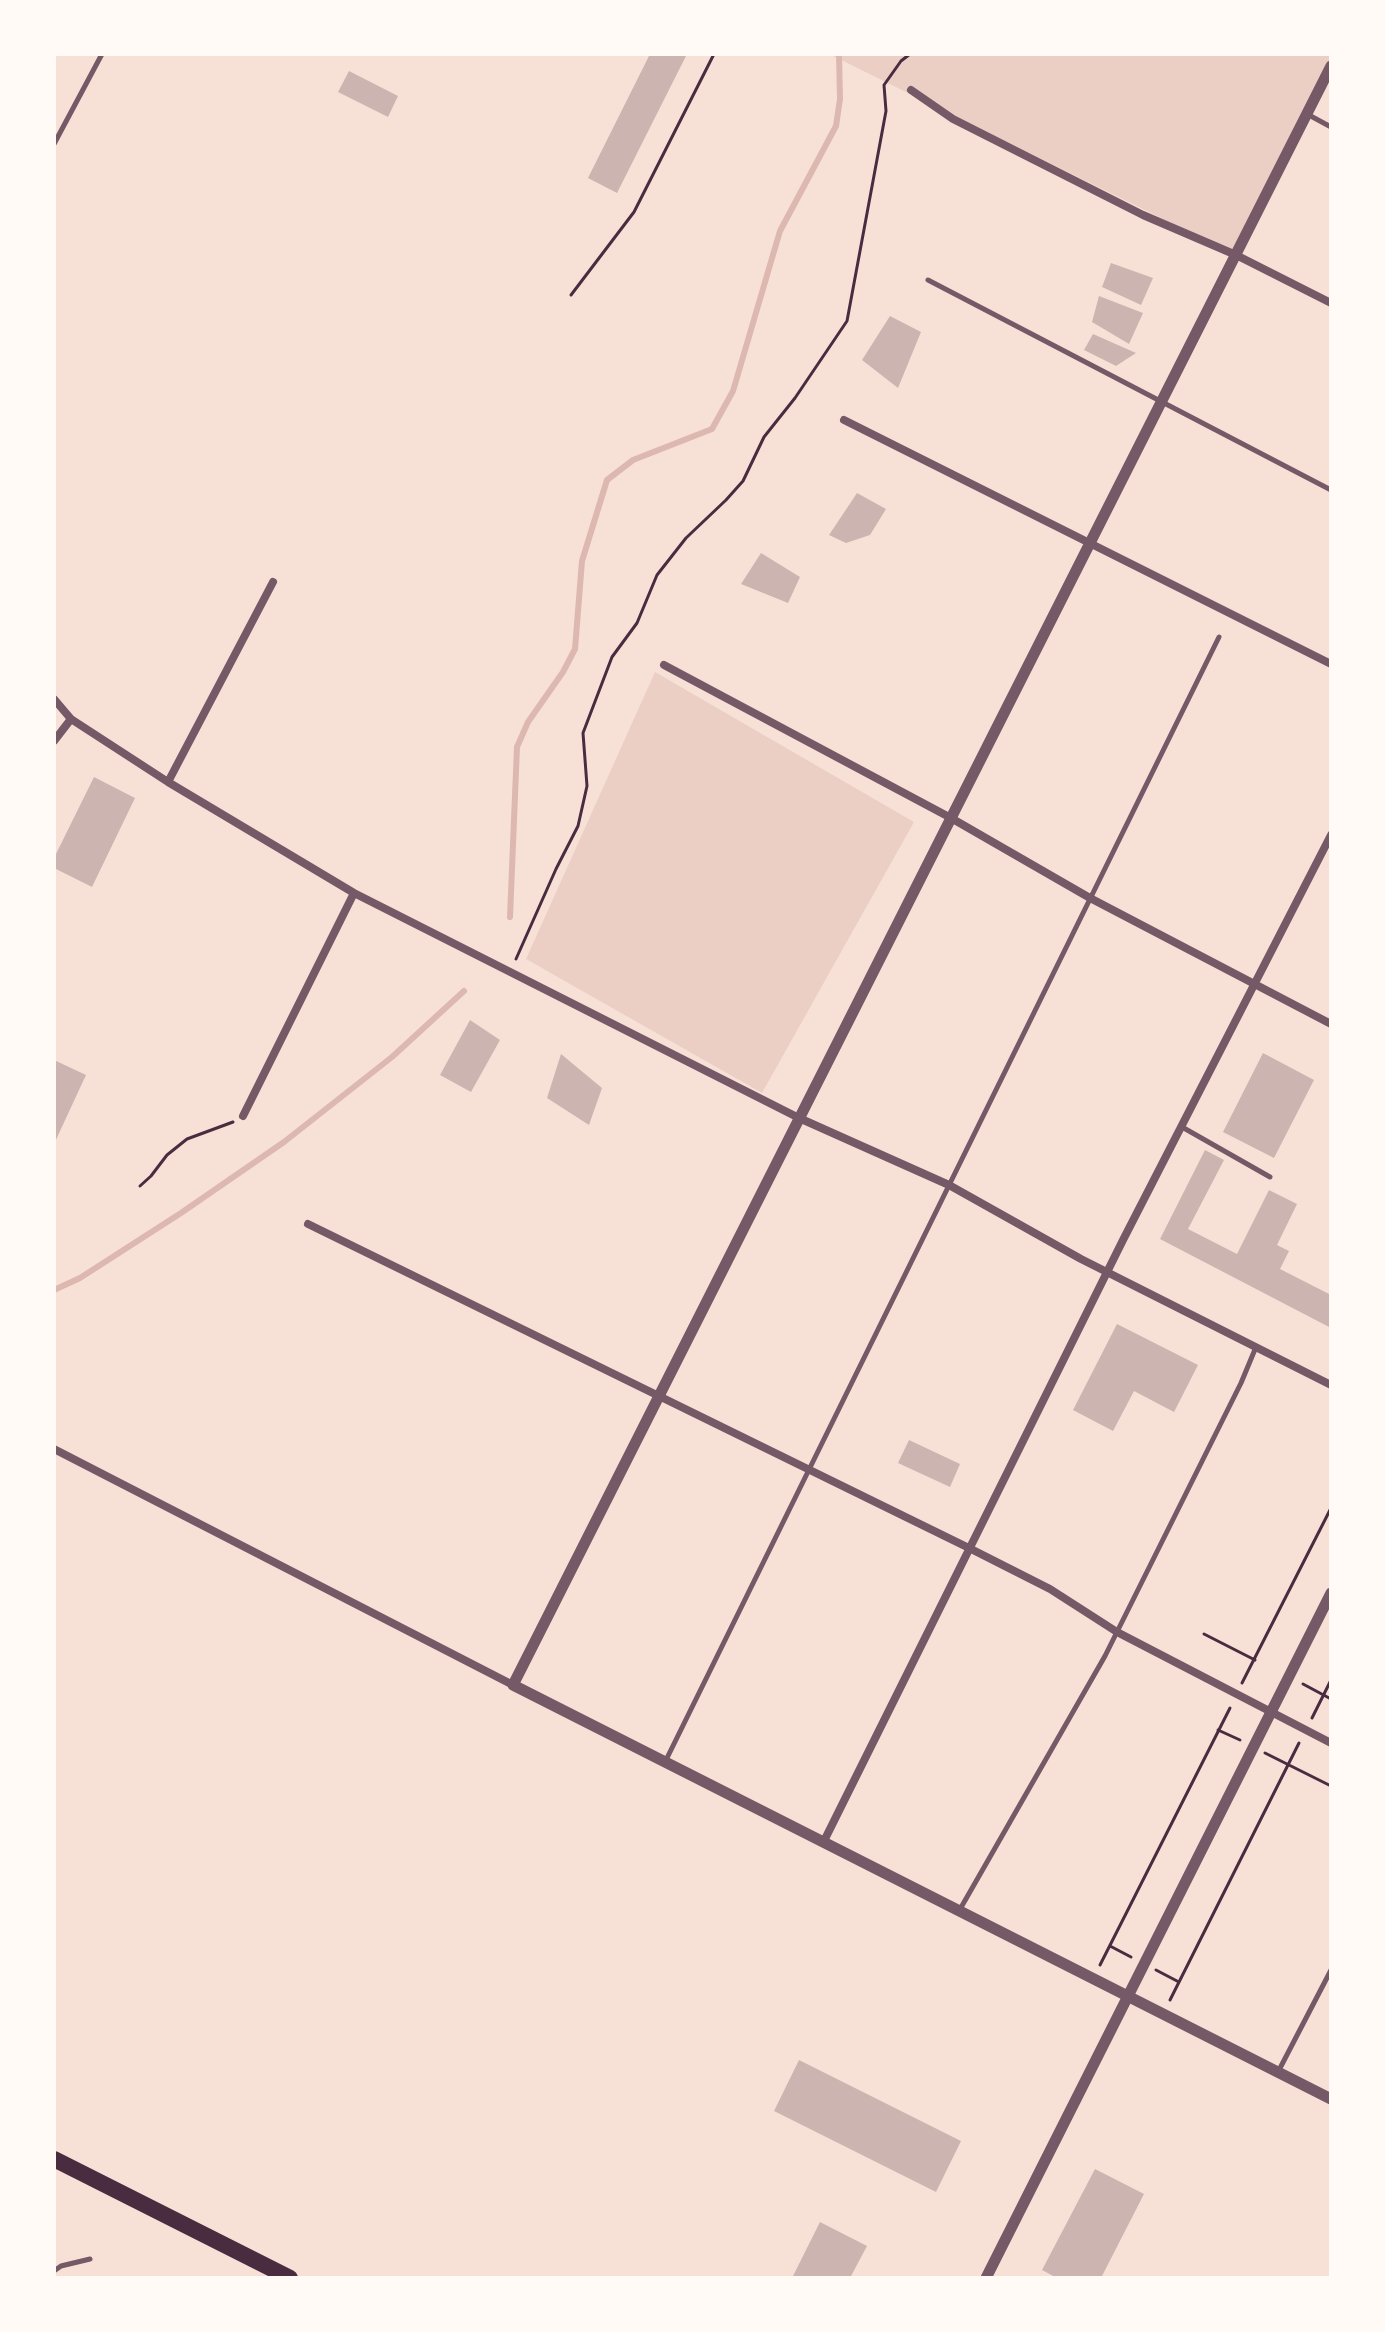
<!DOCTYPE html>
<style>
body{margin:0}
#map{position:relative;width:1385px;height:2332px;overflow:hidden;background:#f7e1d7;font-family:Poppins,sans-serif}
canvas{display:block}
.frame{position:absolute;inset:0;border:56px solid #fffaf5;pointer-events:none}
</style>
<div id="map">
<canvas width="1385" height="2332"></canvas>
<div class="frame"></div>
</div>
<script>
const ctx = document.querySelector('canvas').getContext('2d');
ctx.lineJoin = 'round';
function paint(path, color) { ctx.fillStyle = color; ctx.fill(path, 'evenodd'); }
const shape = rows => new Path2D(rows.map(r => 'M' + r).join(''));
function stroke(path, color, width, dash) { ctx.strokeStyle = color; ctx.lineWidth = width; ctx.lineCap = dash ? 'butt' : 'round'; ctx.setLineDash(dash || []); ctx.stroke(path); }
paint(shape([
 [829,54,1331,54,1331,66,1236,255],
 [655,672,914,822,762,1093,526,959]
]), '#ebcfc5');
stroke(shape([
 [510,917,517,747,528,722,563,672,575,649,582,561,607,480,633,460,712,429,733,391,780,231,836,126,840,99,839,54],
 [54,1290,80,1278,181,1213,284,1142,392,1057,464,991]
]), '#dcb8b0', 6);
paint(shape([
 [650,54,687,54,617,193,588,178],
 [349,71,398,96,388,117,338,92],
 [1111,263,1153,278,1141,305,1102,287],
 [1099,296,1143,313,1129,344,1092,322],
 [890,316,921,332,898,388,862,360],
 [1093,334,1136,353,1116,366,1084,350],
 [857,493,886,509,870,535,846,543,829,535],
 [761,553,800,577,788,603,741,584],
 [94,777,135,798,92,887,54,868,54,858],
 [470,1020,500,1040,471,1092,440,1075],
 [1263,1053,1314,1080,1274,1158,1223,1132],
 [561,1054,602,1088,589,1125,547,1098],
 [54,1060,86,1075,54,1144],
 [1205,1150,1224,1160,1188,1229,1237,1254,1269,1190,1297,1204,1277,1245,1289,1251,1280,1269,1331,1295,1331,1328,1160,1239],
 [1117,1324,1198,1365,1174,1412,1134,1391,1113,1431,1073,1410],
 [909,1440,960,1464,950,1487,898,1463],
 [799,2060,961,2141,936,2192,774,2111],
 [1095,2169,1144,2194,1101,2278,1057,2278,1042,2270],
 [820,2222,867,2246,850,2278,792,2278]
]), '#ccb4b1');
stroke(shape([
 [571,295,634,212,714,54],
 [516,959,556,869,578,826,587,786,583,733,612,657,637,623,657,575,686,538,726,500,743,481,764,437,795,398,847,321,886,111,884,85,901,61,910,54],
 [140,1186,151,1176,167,1155,187,1139,233,1122],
 [1204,1634,1255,1660],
 [1242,1683,1331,1508],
 [1303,1684,1331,1699],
 [1312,1718,1331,1680],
 [1218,1730,1240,1740],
 [1265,1753,1331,1786],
 [1110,1946,1131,1957],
 [1100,1965,1230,1708],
 [1156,1970,1177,1981],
 [1170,2000,1299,1743]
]), '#4a2c40', 3);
stroke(shape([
 [1307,114,1331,127],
 [54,144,102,54],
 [928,280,1331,490],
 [1182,1127,1270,1177],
 [666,1760,1219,637],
 [959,1911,1105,1656,1241,1383,1256,1347],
 [1278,2072,1331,1970],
 [54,2271,61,2266,90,2259]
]), '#755966', 5);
stroke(shape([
 [911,90,953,119,1143,215,1236,255,1331,303],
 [844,420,1331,664],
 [664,665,951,818,1090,898,1331,1024],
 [54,699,71,719,168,782,354,893,799,1118,949,1185,1081,1259,1331,1385],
 [54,741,71,719],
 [168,782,273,582],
 [243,1116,354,893],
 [308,1224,971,1549,1050,1589,1117,1632,1331,1743],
 [54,1449,513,1685],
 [824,1841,1123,1240,1331,835]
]), '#755966', 8);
stroke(shape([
 [1331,66,513,1685,1331,2099],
 [986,2278,1331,1593]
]), '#755966', 11);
stroke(shape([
 [54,2159,290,2278]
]), '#4a2c40', 16);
</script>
